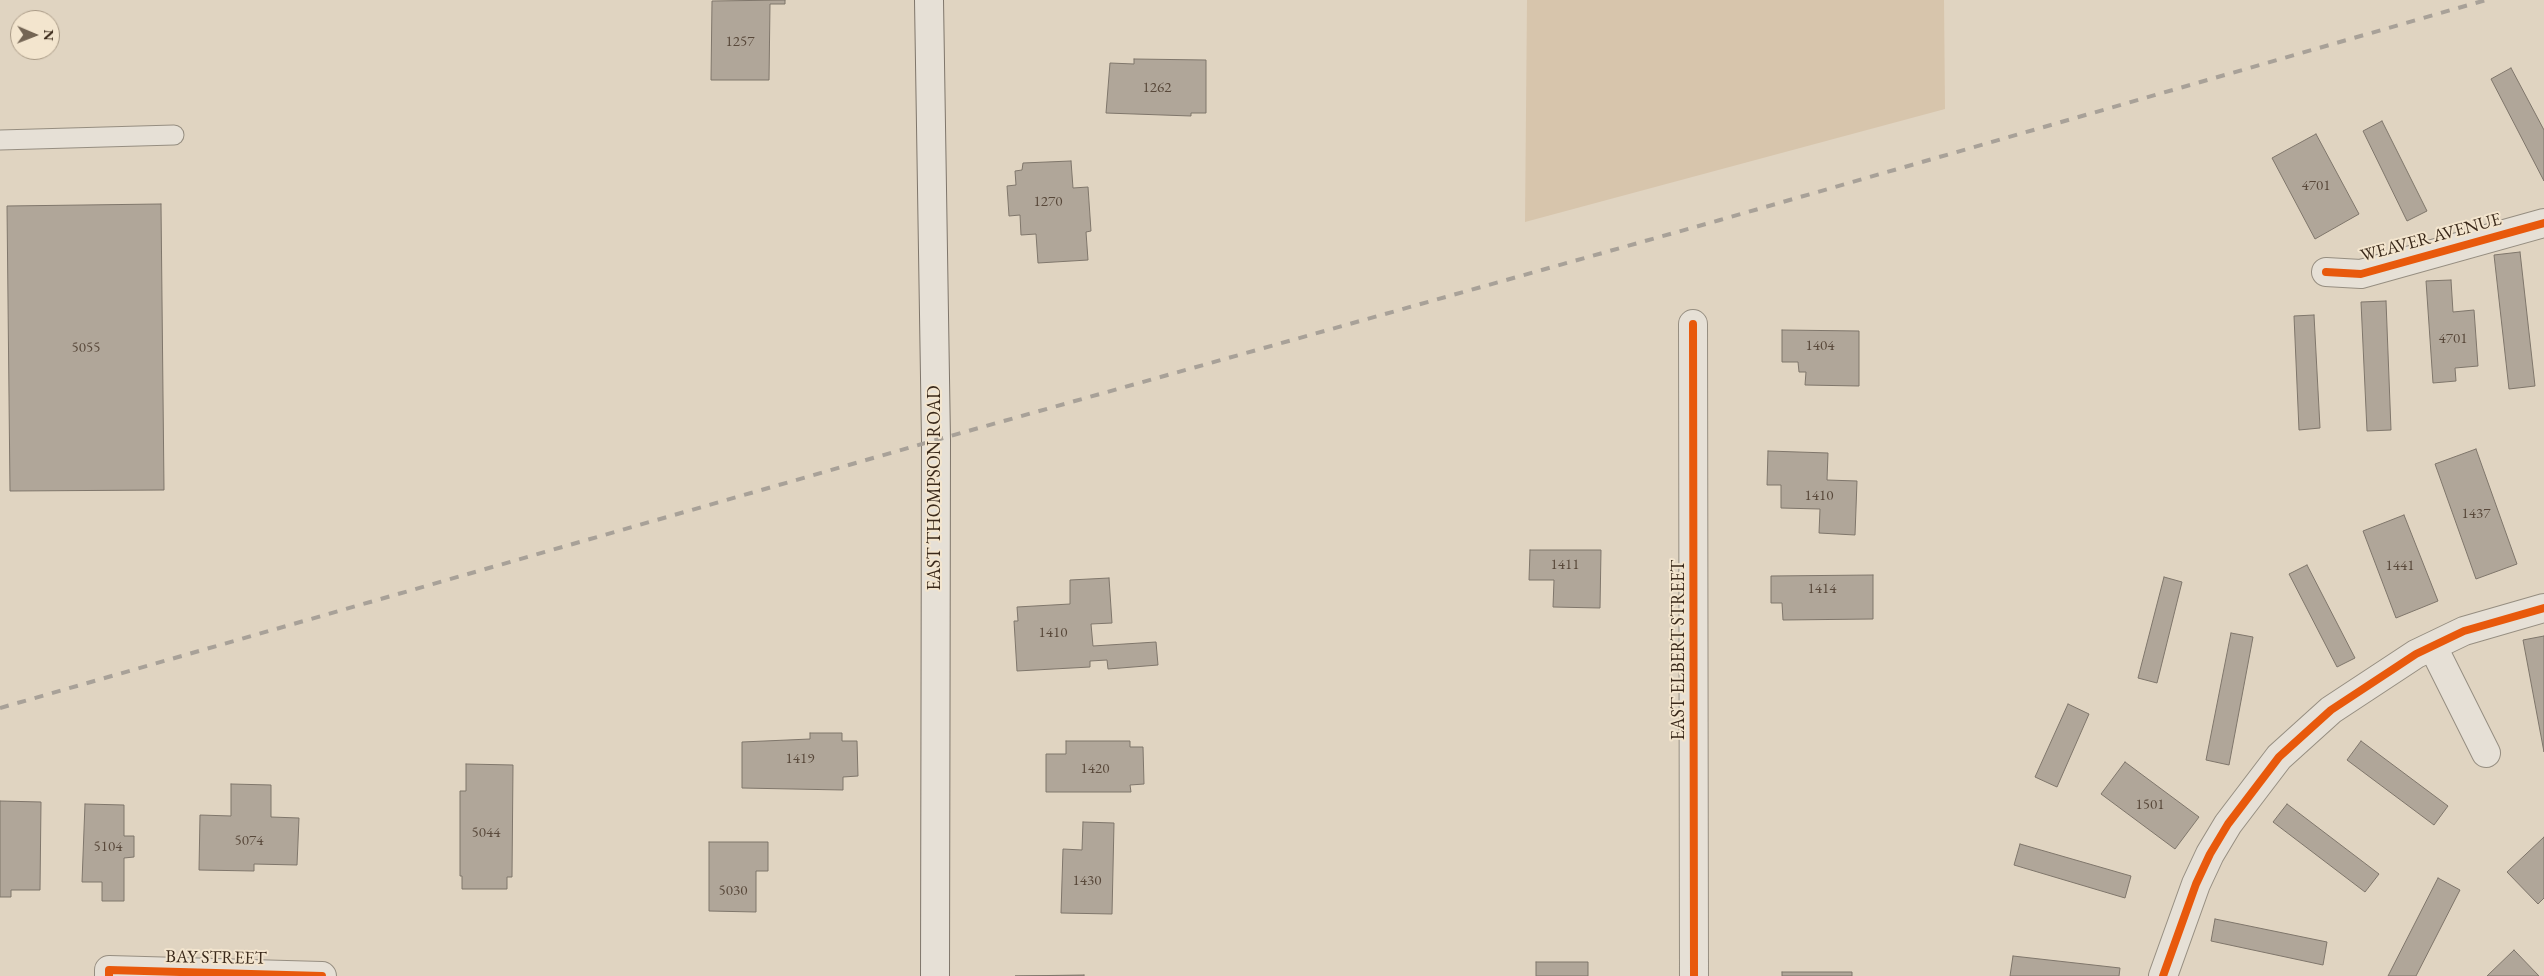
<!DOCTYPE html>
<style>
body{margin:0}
#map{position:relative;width:2544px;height:976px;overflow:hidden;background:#e0d4c1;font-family:"EB Garamond",serif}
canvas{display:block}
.north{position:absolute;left:10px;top:10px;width:50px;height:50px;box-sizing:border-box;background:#f3e5ce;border:1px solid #a99a86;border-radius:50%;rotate:91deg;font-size:14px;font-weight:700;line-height:20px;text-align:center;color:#3a291a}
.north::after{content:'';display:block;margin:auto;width:18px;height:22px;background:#746554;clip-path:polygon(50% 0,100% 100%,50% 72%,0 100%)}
</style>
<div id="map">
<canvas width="2544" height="976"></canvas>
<div class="north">N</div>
</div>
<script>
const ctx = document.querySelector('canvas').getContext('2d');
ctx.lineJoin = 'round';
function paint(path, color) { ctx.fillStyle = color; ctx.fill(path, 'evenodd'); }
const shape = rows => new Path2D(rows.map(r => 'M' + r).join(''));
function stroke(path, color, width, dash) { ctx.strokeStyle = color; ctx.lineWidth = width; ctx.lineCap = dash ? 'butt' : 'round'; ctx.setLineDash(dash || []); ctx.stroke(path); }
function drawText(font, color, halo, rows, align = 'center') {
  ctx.font = font + ' "EB Garamond",serif'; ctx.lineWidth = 4; ctx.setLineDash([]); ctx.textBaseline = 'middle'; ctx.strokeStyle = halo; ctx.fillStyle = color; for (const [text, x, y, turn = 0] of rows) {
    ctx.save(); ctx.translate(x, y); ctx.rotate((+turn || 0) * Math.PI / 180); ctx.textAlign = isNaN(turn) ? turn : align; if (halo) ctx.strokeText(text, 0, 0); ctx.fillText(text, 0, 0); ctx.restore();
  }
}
paint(shape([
 [1527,0,1944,0,1945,109,1525,222]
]), '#d7c5ac');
const building = shape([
 [785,0,785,4,770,4,769,80,711,80,712,1,785,0],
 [1134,59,1206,60,1206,113,1191,113,1191,116,1106,113,1110,63,1134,64,1134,59],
 [2511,68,2544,130,2544,181,2491,79,2511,68],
 [2382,121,2427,211,2407,221,2363,131,2382,121],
 [2316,134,2359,214,2315,239,2272,158,2316,134],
 [1071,161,1073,188,1088,187,1091,231,1086,232,1088,260,1038,263,1036,234,1021,235,1020,215,1009,216,1007,186,1016,185,1015,171,1022,170,1023,163,1071,161],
 [161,204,164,490,10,491,7,206,161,204],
 [2520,252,2535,386,2509,389,2494,255,2520,252],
 [2451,280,2453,312,2474,310,2478,366,2455,368,2456,381,2433,383,2426,281,2451,280],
 [2386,301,2391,430,2367,431,2361,302,2386,301],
 [2314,315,2320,428,2299,430,2294,316,2314,315],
 [1782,330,1859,331,1859,386,1805,385,1806,372,1799,372,1798,362,1782,362,1782,330],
 [2476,449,2517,564,2476,579,2435,464,2476,449],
 [1768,451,1828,453,1827,480,1857,481,1855,535,1819,533,1820,509,1781,508,1781,485,1767,485,1768,451],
 [2404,515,2438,601,2396,618,2363,531,2404,515],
 [1530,550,1601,550,1600,608,1553,607,1554,580,1529,580,1530,550],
 [2307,565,2355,658,2337,667,2289,574,2307,565],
 [1873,575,1873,619,1783,620,1782,603,1771,603,1771,576,1873,575],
 [2164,577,2182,582,2157,683,2138,678,2164,577],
 [1109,578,1112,623,1091,624,1093,646,1156,642,1158,665,1108,669,1107,660,1090,661,1090,667,1017,671,1014,621,1018,621,1017,607,1070,604,1070,580,1109,578],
 [2231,633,2253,637,2229,765,2206,760,2231,633],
 [2544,636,2544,752,2523,640,2544,636],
 [2068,704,2089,714,2057,787,2035,777,2068,704],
 [810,733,842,733,842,741,857,741,858,776,843,777,843,790,742,788,742,742,810,739,810,733],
 [1066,741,1130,741,1130,747,1143,747,1144,784,1130,785,1131,792,1046,792,1046,754,1066,754,1066,741],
 [2361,741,2448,806,2434,825,2347,760,2361,741],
 [2125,762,2199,817,2175,849,2101,794,2125,762],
 [466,764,513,765,512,877,507,877,507,889,462,889,462,876,460,876,460,791,466,791,466,764],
 [231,784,271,785,271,817,299,818,297,865,254,864,254,871,199,870,200,815,231,816,231,784],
 [0,801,41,802,40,890,11,890,11,897,0,897,0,801],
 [85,804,124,805,124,836,134,836,134,857,124,858,124,901,102,901,102,882,82,882,85,804],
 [2287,804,2379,874,2365,892,2273,822,2287,804],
 [1083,822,1114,823,1112,914,1061,913,1063,849,1082,850,1083,822],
 [2544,837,2544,898,2538,904,2507,872,2544,837],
 [709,842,768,842,768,871,756,871,756,912,709,911,709,842],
 [2020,844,2131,876,2125,898,2014,865,2020,844],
 [2438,878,2460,890,2416,976,2388,976,2438,878],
 [2215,919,2327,942,2323,965,2211,941,2215,919],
 [2514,950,2539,976,2487,976,2514,950],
 [2013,956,2120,968,2119,976,2010,976,2013,956],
 [1536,962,1588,962,1588,976,1536,976,1536,962],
 [1782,972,1852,972,1852,976,1782,976,1782,972],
 [1084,975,1084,976,1015,976,1084,975]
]);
paint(building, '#b0a699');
stroke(building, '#7f766b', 1);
const lane = shape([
 [0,140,174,135]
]);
const street = shape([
 [2326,272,2361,274,2544,223],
 [1693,324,1694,976],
 [2433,647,2486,753],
 [109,976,109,970,322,976],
 [2163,976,2196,884,2210,854,2228,824,2279,757,2331,710,2416,654,2464,631,2544,608]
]);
const secondary = shape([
 [929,0,936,440,935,976]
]);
stroke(lane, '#968e81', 21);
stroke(street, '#968e81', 30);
stroke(secondary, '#7f766b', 30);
stroke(lane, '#e6e0d6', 19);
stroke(street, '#e6e0d6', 28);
stroke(secondary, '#e6e0d6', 28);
stroke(shape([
 [0,708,936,440,1720,220,2486,0]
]), '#a8a198', 4, [9, 9]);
stroke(shape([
 [2326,272,2361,274,2544,223],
 [1693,324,1694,976],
 [109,976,109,970,322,976],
 [2163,976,2196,884,2210,854,2228,824,2279,757,2331,710,2416,654,2464,631,2544,608]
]), '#e8590c', 8);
drawText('15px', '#58483a', null, [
 ["1257",740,42],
 ["1262",1157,88],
 ["4701",2316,186],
 ["1270",1048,202],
 ["4701",2453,339],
 ["1404",1820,346],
 ["5055",86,348],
 ["1410",1819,496],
 ["1437",2476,514],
 ["1411",1565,565],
 ["1441",2400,566],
 ["1414",1822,589],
 ["1410",1053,633],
 ["1419",800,759],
 ["1420",1095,769],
 ["1501",2150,805],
 ["5044",486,833],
 ["5074",249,841],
 ["5104",108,847],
 ["1430",1087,881],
 ["5030",733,891]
]);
drawText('18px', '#3a291a', '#f3e5ce', [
 ["WEAVER AVENUE",2431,238,-15],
 ["EAST THOMPSON ROAD",935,488,-90],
 ["EAST ELBERT STREET",1679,650,-90],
 ["BAY STREET",216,958,1]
]);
</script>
